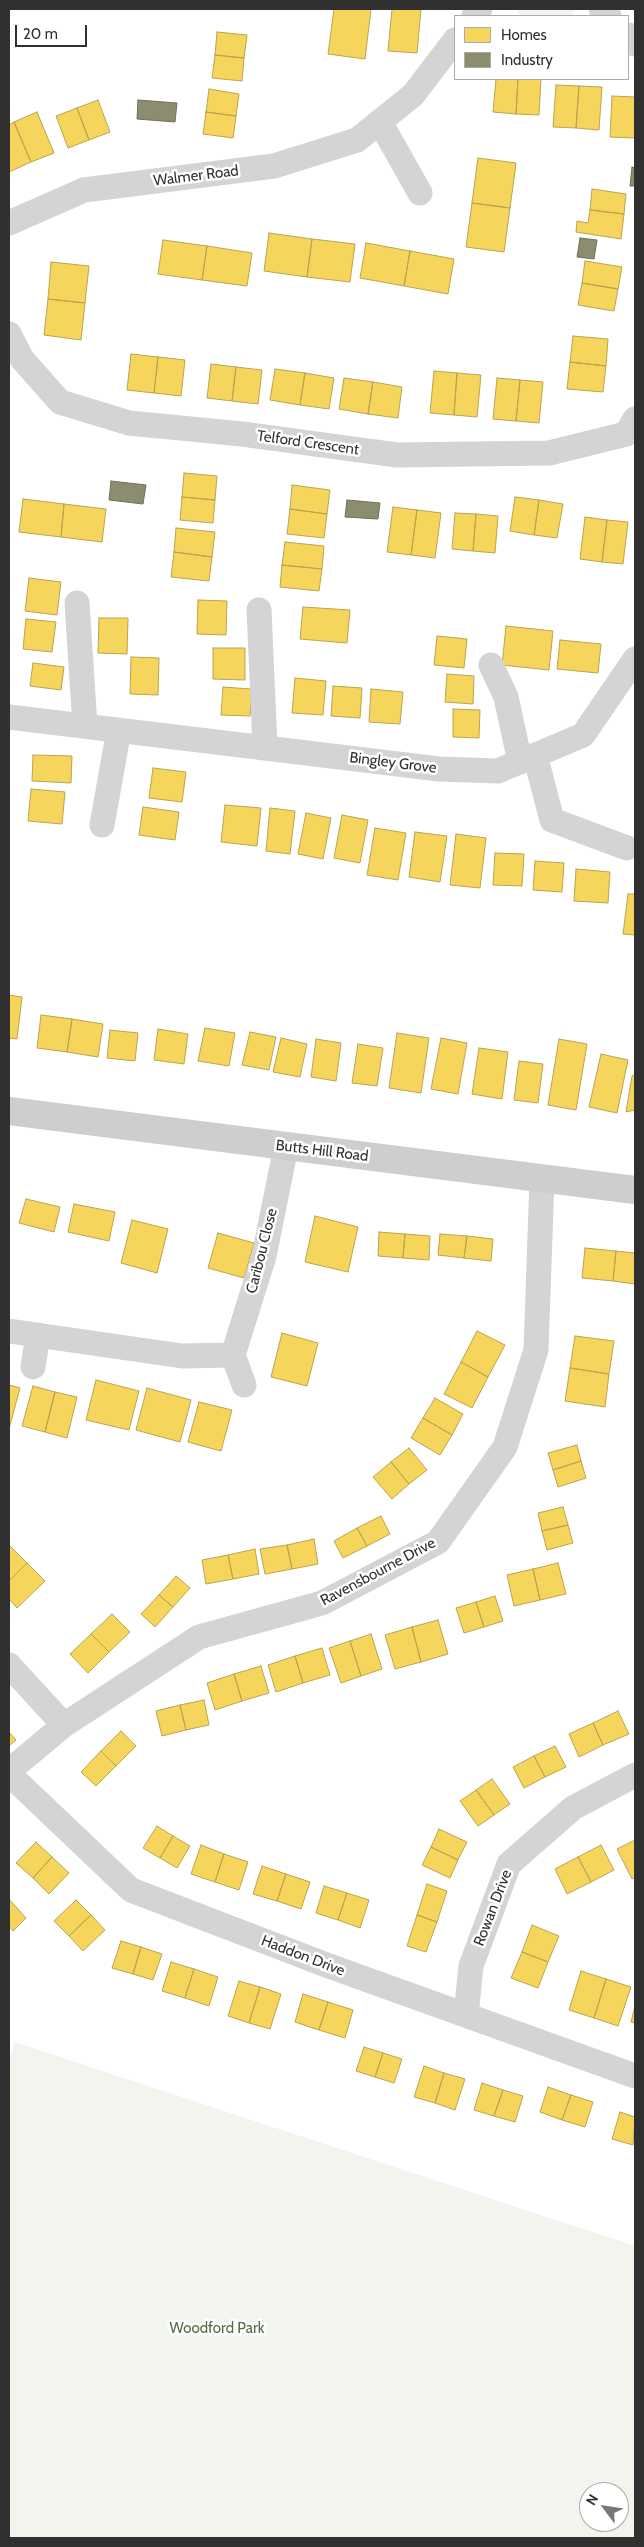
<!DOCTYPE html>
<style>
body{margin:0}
#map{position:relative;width:644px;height:2547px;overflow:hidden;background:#fff;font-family:Cabin,sans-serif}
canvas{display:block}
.frame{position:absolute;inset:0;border:10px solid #303030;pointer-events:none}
.legend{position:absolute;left:454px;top:15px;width:175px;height:65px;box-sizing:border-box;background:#fff;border:1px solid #acacac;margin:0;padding:6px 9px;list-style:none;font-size:15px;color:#303030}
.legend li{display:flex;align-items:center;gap:10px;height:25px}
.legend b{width:25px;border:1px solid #acacac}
.north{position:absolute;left:579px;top:2482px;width:50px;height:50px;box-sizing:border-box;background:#fff;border:1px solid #acacac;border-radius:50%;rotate:301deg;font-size:14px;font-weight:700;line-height:20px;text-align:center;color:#303030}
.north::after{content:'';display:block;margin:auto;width:18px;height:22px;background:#787878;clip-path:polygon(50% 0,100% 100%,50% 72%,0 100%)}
.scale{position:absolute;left:15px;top:25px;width:72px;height:22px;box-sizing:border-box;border:2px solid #303030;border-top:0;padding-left:6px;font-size:15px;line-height:18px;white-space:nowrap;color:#303030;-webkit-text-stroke:4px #fff;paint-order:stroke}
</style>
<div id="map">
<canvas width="644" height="2547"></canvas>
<div class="frame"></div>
<ul class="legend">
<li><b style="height:14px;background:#f6d55c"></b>Homes</li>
<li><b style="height:14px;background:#8c8c6e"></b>Industry</li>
</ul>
<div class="north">N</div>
<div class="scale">20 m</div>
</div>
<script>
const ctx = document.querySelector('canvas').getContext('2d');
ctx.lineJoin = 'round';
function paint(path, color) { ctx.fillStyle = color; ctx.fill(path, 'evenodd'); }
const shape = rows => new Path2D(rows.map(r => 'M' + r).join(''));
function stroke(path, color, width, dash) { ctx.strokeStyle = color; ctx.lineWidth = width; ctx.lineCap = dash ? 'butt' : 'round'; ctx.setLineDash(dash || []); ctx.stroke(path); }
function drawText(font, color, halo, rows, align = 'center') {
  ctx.font = font + ' Cabin,sans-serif'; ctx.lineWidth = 5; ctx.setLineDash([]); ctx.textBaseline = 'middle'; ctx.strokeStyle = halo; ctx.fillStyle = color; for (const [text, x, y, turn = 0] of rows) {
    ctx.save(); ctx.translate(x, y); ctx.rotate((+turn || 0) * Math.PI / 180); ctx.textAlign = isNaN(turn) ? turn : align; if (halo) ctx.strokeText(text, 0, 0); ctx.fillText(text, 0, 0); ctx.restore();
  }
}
paint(shape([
 [517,9,574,9,573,16,520,16],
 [14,2042,635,2246,635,2538,9,2538,9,2065],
 [589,2492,619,2492,619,2522,589,2522]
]), '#f1f5ed');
const homes = shape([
 [334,9,371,9,365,59,328,54,334,9],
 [392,9,421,9,417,53,388,51,392,9],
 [217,32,247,35,244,58,215,55,217,32],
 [215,55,244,58,242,81,212,78,215,55],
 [496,79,518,79,516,114,493,112,496,79],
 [518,79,541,79,539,115,516,114,518,79],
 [556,85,579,86,576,128,553,127,556,85],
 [579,86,602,87,599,130,576,128,579,86],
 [209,89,239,94,236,116,206,112,209,89],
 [612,96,635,97,635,138,610,137,612,96],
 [98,100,110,132,89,140,77,108,98,100],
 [77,108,89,140,68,148,56,116,77,108],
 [37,112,54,153,31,162,14,122,37,112],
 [206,112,236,116,233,138,203,134,206,112],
 [14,122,31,162,9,172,9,125,14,122],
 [478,158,516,163,510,208,472,203,478,158],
 [592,189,626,194,624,214,590,210,592,189],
 [472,203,510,208,504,252,466,247,472,203],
 [590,210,624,214,621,239,576,232,577,221,588,223,590,210],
 [269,233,312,239,307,277,264,271,269,233],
 [312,239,355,244,350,282,307,277,312,239],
 [163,240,207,246,202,280,158,274,163,240],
 [366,243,410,251,404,286,360,278,366,243],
 [207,246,252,253,247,286,202,280,207,246],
 [410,251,454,259,448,294,404,286,410,251],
 [585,261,622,267,618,289,582,283,585,261],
 [51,262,89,266,85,303,48,299,51,262],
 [582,283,618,289,614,311,578,305,582,283],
 [48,299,85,303,81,340,44,335,48,299],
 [573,336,608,339,606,366,570,362,573,336],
 [131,354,158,357,154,393,127,390,131,354],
 [158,357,185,360,181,396,154,393,158,357],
 [570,362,606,366,603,392,567,389,570,362],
 [211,364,236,367,232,401,207,398,211,364],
 [236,367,262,370,258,404,232,401,236,367],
 [275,369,305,373,300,405,270,400,275,369],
 [434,371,457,373,454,415,430,413,434,371],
 [305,373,334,378,329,409,300,405,305,373],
 [457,373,481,375,477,417,454,415,457,373],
 [344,378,373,382,368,414,339,409,344,378],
 [497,378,520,380,516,421,493,419,497,378],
 [520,380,543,382,539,423,516,421,520,380],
 [373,382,402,387,398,418,368,414,373,382],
 [184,473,217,476,215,500,182,497,184,473],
 [292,485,330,490,327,514,290,509,292,485],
 [182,497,215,500,213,523,180,520,182,497],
 [515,497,539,500,534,535,510,531,515,497],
 [23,499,64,504,61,537,19,532,23,499],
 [539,500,563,504,557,538,534,535,539,500],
 [64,504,106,509,102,542,61,537,64,504],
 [393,507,417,510,411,555,387,552,393,507],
 [290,509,327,514,324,538,287,534,290,509],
 [417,510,441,513,435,558,411,555,417,510],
 [455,513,476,514,473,551,452,549,455,513],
 [476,514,498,516,495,553,473,551,476,514],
 [585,517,607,520,602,562,580,559,585,517],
 [607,520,628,522,623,564,602,562,607,520],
 [176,528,215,532,212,557,174,552,176,528],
 [285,542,324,546,322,569,282,565,285,542],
 [174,552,212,557,209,581,171,577,174,552],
 [282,565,322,569,319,591,280,587,282,565],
 [29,578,61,582,57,615,25,611,29,578],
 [198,600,227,601,226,635,197,634,198,600],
 [303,607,350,610,347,643,300,639,303,607],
 [99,618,128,618,127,654,98,653,99,618],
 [26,619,56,622,52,652,23,649,26,619],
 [506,626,553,631,549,670,502,665,506,626],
 [437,636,467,639,464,668,434,665,437,636],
 [560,640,601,644,598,673,557,669,560,640],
 [213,648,245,648,245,680,213,679,213,648],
 [131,657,159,658,158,695,130,694,131,657],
 [33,663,64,667,61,690,30,686,33,663],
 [447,674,474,676,473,704,445,702,447,674],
 [295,678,326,681,323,715,292,713,295,678],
 [333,686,362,688,360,718,331,716,333,686],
 [223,687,252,689,250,716,221,715,223,687],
 [371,689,403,692,400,724,369,722,371,689],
 [453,709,480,710,479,738,453,737,453,709],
 [33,755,72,756,71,783,32,781,33,755],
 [153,768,186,772,182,802,149,798,153,768],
 [31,789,65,792,62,824,28,821,31,789],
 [225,805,261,808,257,846,221,842,225,805],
 [143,807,179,812,175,840,139,835,143,807],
 [270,808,295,811,290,854,266,851,270,808],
 [306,813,331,818,323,859,298,854,306,813],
 [342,815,368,820,360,863,334,858,342,815],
 [375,828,406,833,398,880,367,875,375,828],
 [415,832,447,836,440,882,409,877,415,832],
 [456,834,486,838,480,888,450,885,456,834],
 [495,853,524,854,522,886,493,885,495,853],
 [535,861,564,863,562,892,533,890,535,861],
 [576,869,610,872,608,903,574,901,576,869],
 [628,894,635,894,635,935,623,934,628,894],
 [9,995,22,997,17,1039,9,1038,9,995],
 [41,1015,72,1019,67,1052,37,1048,41,1015],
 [72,1019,103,1024,98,1057,67,1052,72,1019],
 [205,1028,235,1033,229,1066,198,1061,205,1028],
 [158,1029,188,1034,184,1064,154,1060,158,1029],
 [110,1030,138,1033,135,1061,107,1058,110,1030],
 [250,1032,276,1037,269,1070,242,1065,250,1032],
 [397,1033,429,1038,421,1093,389,1088,397,1033],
 [281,1038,307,1044,300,1077,273,1072,281,1038],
 [441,1038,467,1043,458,1094,431,1089,441,1038],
 [316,1039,341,1043,336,1081,311,1077,316,1039],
 [559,1039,587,1044,576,1110,548,1105,559,1039],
 [358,1044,383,1048,377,1086,352,1083,358,1044],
 [479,1048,508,1052,502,1099,472,1094,479,1048],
 [601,1054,628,1060,617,1113,589,1107,601,1054],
 [519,1061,543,1064,538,1103,514,1100,519,1061],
 [635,1075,635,1110,626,1112,632,1076,635,1075],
 [26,1199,60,1207,54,1232,19,1223,26,1199],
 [74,1204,115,1212,109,1241,68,1232,74,1204],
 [315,1216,358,1227,348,1272,305,1262,315,1216],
 [132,1220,168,1229,157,1273,121,1263,132,1220],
 [379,1232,405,1234,403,1258,378,1256,379,1232],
 [218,1233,254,1243,244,1278,208,1268,218,1233],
 [405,1234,430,1236,429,1260,403,1258,405,1234],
 [440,1234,467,1236,464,1258,438,1255,440,1234],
 [467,1236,493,1239,491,1261,464,1258,467,1236],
 [585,1248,616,1251,613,1281,582,1278,585,1248],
 [616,1251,635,1253,635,1284,613,1281,616,1251],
 [477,1331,505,1345,488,1377,461,1362,477,1331],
 [282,1333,318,1343,307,1386,271,1377,282,1333],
 [575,1336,614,1341,609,1374,570,1368,575,1336],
 [461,1362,488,1377,472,1408,444,1394,461,1362],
 [570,1368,609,1374,605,1407,565,1401,570,1368],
 [96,1380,139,1391,129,1430,86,1420,96,1380],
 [9,1385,20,1388,9,1429,9,1385],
 [33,1386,55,1392,45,1432,22,1426,33,1386],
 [147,1388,191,1400,180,1442,136,1430,147,1388],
 [55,1392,77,1397,67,1438,45,1432,55,1392],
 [435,1398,463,1414,452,1435,423,1418,435,1398],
 [199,1402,232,1410,221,1451,188,1442,199,1402],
 [423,1418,452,1435,440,1455,411,1438,423,1418],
 [577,1445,581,1461,553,1470,548,1453,577,1445],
 [409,1448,427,1470,409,1484,391,1462,409,1448],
 [581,1461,586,1478,558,1487,553,1470,581,1461],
 [391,1462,409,1484,392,1499,373,1477,391,1462],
 [563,1507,568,1525,542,1531,538,1513,563,1507],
 [381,1516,390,1534,367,1546,357,1528,381,1516],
 [568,1525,573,1543,547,1550,542,1531,568,1525],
 [357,1528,367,1546,343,1558,334,1541,357,1528],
 [314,1539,318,1564,292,1569,287,1545,314,1539],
 [9,1545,27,1563,9,1581,9,1545],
 [287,1545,292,1569,265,1574,260,1549,287,1545],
 [255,1549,259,1574,233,1579,228,1555,255,1549],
 [228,1555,233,1579,206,1584,202,1560,228,1555],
 [27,1563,45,1581,17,1608,9,1599,9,1581,27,1563],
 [558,1563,566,1594,540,1600,533,1569,558,1563],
 [533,1569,540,1600,514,1606,507,1575,533,1569],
 [176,1576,190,1588,173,1607,159,1595,176,1576],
 [159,1595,173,1607,155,1627,141,1614,159,1595],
 [495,1596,503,1621,484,1627,476,1602,495,1596],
 [476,1602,484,1627,464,1633,456,1608,476,1602],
 [112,1614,130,1632,109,1652,91,1634,112,1614],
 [438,1620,448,1654,421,1662,412,1627,438,1620],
 [412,1627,421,1662,395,1669,385,1635,412,1627],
 [91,1634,109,1652,88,1673,70,1654,91,1634],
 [371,1634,382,1669,361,1676,350,1641,371,1634],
 [350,1641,361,1676,341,1683,329,1648,350,1641],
 [322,1648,330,1675,303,1683,295,1656,322,1648],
 [295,1656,303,1683,276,1692,268,1665,295,1656],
 [261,1666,269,1693,242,1701,234,1674,261,1666],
 [234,1674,242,1701,215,1710,207,1683,234,1674],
 [204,1700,209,1725,186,1730,180,1705,204,1700],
 [180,1705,186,1730,162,1736,156,1711,180,1705],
 [618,1711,629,1734,603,1745,593,1723,618,1711],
 [593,1723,603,1745,579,1757,569,1734,593,1723],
 [121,1731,136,1746,116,1766,101,1751,121,1731],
 [9,1732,16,1740,9,1746,9,1732],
 [555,1746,566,1767,545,1777,534,1756,555,1746],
 [101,1751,116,1766,96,1786,81,1772,101,1751],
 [534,1756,545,1777,524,1788,513,1767,534,1756],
 [492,1779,510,1804,494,1815,476,1790,492,1779],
 [476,1790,494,1815,478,1826,460,1801,476,1790],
 [157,1826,173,1836,160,1858,143,1848,157,1826],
 [439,1829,467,1842,458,1860,431,1847,439,1829],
 [173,1836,190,1846,177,1868,160,1858,173,1836],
 [635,1840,635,1877,632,1879,617,1849,635,1840],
 [36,1842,52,1857,33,1878,16,1863,36,1842],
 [201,1845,224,1854,215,1882,191,1874,201,1845],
 [601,1845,614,1870,591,1882,578,1857,601,1845],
 [431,1847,458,1860,450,1878,422,1865,431,1847],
 [224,1854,248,1862,239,1890,215,1882,224,1854],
 [52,1857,69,1873,49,1894,33,1878,52,1857],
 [578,1857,591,1882,567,1894,555,1869,578,1857],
 [262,1866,286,1874,277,1901,253,1894,262,1866],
 [286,1874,310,1882,301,1909,277,1901,286,1874],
 [427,1884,447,1891,437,1922,417,1915,427,1884],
 [324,1886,347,1893,338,1920,316,1913,324,1886],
 [347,1893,369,1900,360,1928,338,1920,347,1893],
 [9,1899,26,1918,13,1931,9,1926,9,1899],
 [76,1900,91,1915,69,1936,54,1921,76,1900],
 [91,1915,105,1930,83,1951,69,1936,91,1915],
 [417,1915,437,1922,426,1952,407,1946,417,1915],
 [532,1925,559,1936,548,1962,522,1952,532,1925],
 [121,1941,141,1947,133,1974,112,1968,121,1941],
 [141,1947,162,1954,153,1980,133,1974,141,1947],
 [522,1952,548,1962,538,1988,511,1978,522,1952],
 [171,1962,194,1969,185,1998,162,1991,171,1962],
 [194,1969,218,1977,209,2006,185,1998,194,1969],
 [581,1971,606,1979,594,2018,569,2010,581,1971],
 [606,1979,631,1987,618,2026,594,2018,606,1979],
 [239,1981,260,1987,249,2023,228,2016,239,1981],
 [260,1987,281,1994,270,2029,249,2023,260,1987],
 [303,1994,328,2002,319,2030,295,2022,303,1994],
 [328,2002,353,2010,345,2038,319,2030,328,2002],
 [635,2006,635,2023,631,2022,635,2006],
 [364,2047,383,2053,375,2077,356,2071,364,2047],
 [383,2053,402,2059,394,2083,375,2077,383,2053],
 [424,2066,444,2073,435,2103,414,2097,424,2066],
 [444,2073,465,2079,455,2110,435,2103,444,2073],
 [482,2083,503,2090,494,2116,474,2110,482,2083],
 [548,2087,571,2095,562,2120,540,2112,548,2087],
 [503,2090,523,2096,515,2122,494,2116,503,2090],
 [571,2095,593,2102,585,2127,562,2120,571,2095],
 [620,2112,635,2117,633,2145,612,2139,620,2112]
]);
paint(homes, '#f6d55c');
stroke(homes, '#bba44f', 1);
const industry = shape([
 [138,100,177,103,175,122,137,119,138,100],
 [632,167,635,168,635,186,630,186,632,167],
 [580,238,597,240,594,259,577,257,580,238],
 [111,481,146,485,143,504,109,500,111,481],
 [347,500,380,503,378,519,345,517,347,500]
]);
paint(industry, '#8c8c6e');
stroke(industry, '#70705b', 1);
stroke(shape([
 [601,9,609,16],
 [474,16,480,9],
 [628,35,635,44],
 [380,122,420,193],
 [9,223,84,190,274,166,357,140,413,95,455,40],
 [9,334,22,359,60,402,129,423,242,434,397,455,549,453,626,434,635,419],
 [77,603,85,726],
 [259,610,265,747],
 [491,665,506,697,520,762],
 [9,717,439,769,498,771,583,735,635,659],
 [535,755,552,820,627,848],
 [102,825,119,730],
 [9,1331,182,1356,233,1355,264,1256,286,1147],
 [233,1355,244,1385],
 [33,1367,38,1335],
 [9,1665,64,1725],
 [9,1771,64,1725,199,1637,322,1603,438,1542,505,1447,536,1350,542,1179],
 [9,1774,131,1890,329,1966,635,2076],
 [466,2015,471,1966,509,1864,573,1808,635,1775]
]), '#d4d4d4', 25);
stroke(shape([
 [9,1111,635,1190]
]), '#cecece', 28);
drawText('15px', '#303030', '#fff', [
 ["Walmer Road",196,176,-7],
 ["Telford Crescent",308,443,8],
 ["Bingley Grove",393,763,7],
 ["Butts Hill Road",322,1151,7],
 ["Caribou Close",262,1251,-76],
 ["Ravensbourne Drive",378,1572,-28],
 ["Rowan Drive",493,1908,-69],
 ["Haddon Drive",303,1956,21]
]);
drawText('15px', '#536d3c', '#fff', [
 ["Woodford Park",217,2329]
]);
</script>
